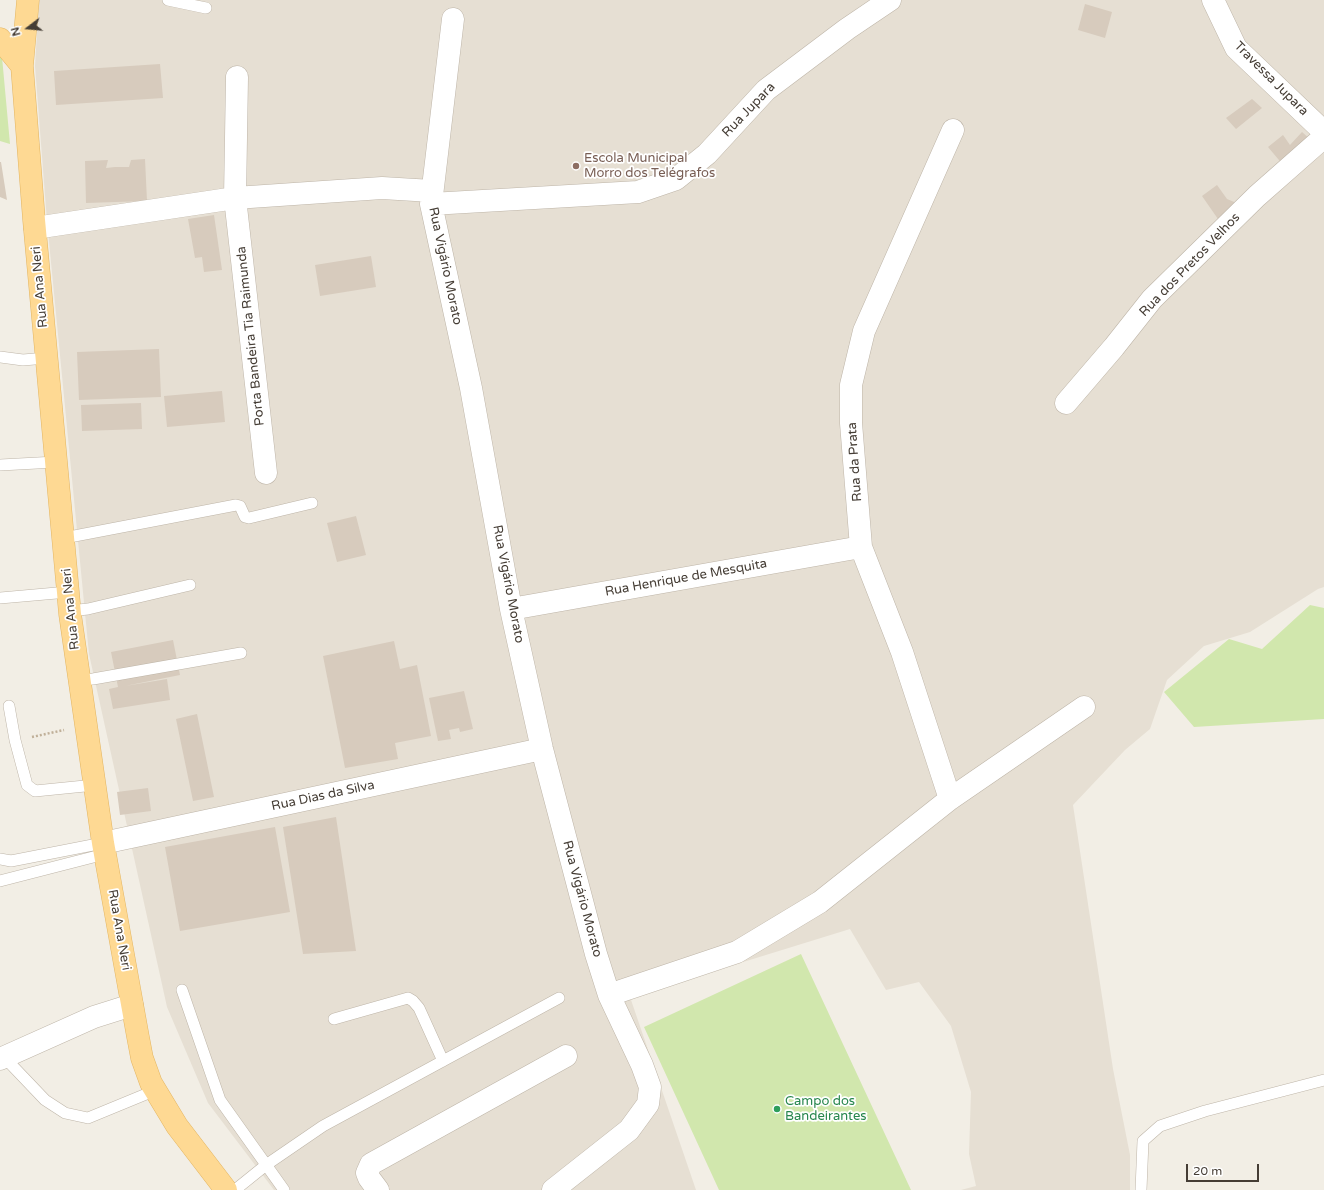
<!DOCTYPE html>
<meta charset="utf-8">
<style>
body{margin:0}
#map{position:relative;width:1324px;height:1190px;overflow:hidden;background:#f2eee5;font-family:"Varela Round",sans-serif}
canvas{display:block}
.north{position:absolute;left:8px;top:8px;width:40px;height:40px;-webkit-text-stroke:3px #fff;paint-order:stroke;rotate:254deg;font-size:11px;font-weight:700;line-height:16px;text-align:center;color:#453d35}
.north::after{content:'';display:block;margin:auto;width:14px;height:18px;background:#453d35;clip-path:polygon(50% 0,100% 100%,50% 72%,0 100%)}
.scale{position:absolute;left:1186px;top:1164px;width:73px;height:18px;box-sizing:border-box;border:2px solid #453d35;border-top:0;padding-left:5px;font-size:12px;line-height:14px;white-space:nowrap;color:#453d35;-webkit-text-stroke:3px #fff;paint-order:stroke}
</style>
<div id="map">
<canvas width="1324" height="1190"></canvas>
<div class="north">N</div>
<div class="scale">20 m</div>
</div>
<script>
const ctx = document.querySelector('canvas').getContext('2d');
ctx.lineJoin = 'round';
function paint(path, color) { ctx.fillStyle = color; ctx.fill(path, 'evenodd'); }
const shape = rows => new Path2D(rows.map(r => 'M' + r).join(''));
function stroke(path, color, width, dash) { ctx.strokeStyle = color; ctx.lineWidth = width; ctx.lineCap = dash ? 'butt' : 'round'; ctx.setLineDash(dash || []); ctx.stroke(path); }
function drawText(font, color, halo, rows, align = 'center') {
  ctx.font = font + ' "Varela Round",sans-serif'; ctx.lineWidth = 3.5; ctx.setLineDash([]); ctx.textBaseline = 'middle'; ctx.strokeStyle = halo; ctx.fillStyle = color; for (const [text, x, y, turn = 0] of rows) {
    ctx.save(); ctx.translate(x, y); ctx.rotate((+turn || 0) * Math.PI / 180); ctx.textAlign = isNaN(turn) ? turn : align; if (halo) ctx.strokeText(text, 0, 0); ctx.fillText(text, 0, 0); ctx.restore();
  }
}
paint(shape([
 [39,0,1324,0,1324,587,1318,589,1250,632,1204,646,1167,680,1150,729,1125,750,1073,805,1113,1069,1130,1155,1130,1190,961,1190,976,1186,969,1154,971,1092,951,1026,919,982,886,990,850,929,630,997,696,1190,274,1190,208,1103,167,1007,89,654,47,221,35,66]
]), '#e6dfd3');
paint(shape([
 [0,52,2,57,10,144,0,141],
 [1310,605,1324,608,1324,719,1194,727,1164,692,1229,639,1262,649],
 [801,954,911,1190,719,1190,644,1027]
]), '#d1e7ad');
paint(shape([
 [1085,4,1112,12,1105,38,1078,30],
 [160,64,163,98,56,105,54,71],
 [1252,99,1262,108,1236,129,1226,118],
 [1302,132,1312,141,1284,166,1268,147,1283,135,1290,145],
 [145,159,147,201,86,203,85,161,108,160,106,168,115,167,129,167,131,160],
 [0,162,1,162,7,200,0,197],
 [1217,185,1227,199,1239,204,1218,219,1202,196],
 [214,215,222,270,204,272,202,257,195,258,188,219],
 [371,256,376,287,320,296,315,265],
 [159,349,161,397,79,400,77,352],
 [222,391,225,422,167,427,164,396],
 [141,403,142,429,82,431,81,405],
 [356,516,366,555,337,562,327,523],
 [173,640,180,675,125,686,167,679,170,700,113,709,109,689,118,687,111,652],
 [394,641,400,669,417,665,431,736,395,743,398,759,345,768,323,656],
 [464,691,473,729,460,732,459,728,449,730,451,739,438,741,429,698],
 [197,714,214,797,193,801,176,719],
 [148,788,151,811,120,815,117,792],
 [336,817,356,951,303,954,283,827],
 [275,827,290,912,180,931,165,847]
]), '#d7cbbd');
const service = shape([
 [168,0,206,8],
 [0,357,23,360,46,358],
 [0,465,56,462],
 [64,538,236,505,240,506,245,517,249,518,312,503],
 [0,598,68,592],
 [69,611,88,609,190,585],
 [79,680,93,679,241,653],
 [9,706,15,740,27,785,35,791,95,785],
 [0,859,11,861,103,843],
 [0,881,105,854],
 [182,990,220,1100,284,1190],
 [334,1019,408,998,413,1001,419,1008,443,1061],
 [4,1057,45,1100,65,1113,88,1118,156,1090],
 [235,1190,266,1165,323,1126,559,998],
 [1141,1190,1143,1141,1160,1126,1205,1111,1324,1080]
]);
const minor = shape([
 [1213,0,1236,48,1324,132],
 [453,19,431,204,471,388,511,609,542,749,596,954,609,995,642,1065,650,1087,648,1104,629,1130,553,1190],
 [237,77,235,198,266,473],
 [431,204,638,192,676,179,707,154,766,90,847,29,890,0],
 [35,228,235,198,382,188,432,191],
 [1066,403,1114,347,1152,299,1257,196,1324,137],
 [511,609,861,547],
 [950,799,902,652,861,547,851,423,851,385,864,331,953,130],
 [103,843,542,749],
 [609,995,737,952,820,902,950,799,1084,707],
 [378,1190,369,1178,367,1173,371,1164,566,1056]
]);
const tertiary = shape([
 [0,1059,94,1017,132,1005]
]);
const primary = shape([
 [28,0,22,66,34,220,70,614,103,843,138,1037,142,1058,151,1083,177,1126,226,1190],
 [0,39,22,66]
]);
stroke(service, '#beb5a8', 12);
stroke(minor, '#beb5a8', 23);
stroke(tertiary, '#beb5a8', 23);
stroke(primary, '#e3b562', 23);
stroke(shape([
 [32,737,64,730]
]), '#c0b099', 2.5, [2, 2]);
stroke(service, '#fff', 11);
stroke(minor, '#fff', 22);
stroke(tertiary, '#fff', 22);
stroke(primary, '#fed993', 22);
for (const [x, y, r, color] of [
 [576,166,4,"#8d6e63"],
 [777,1109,4,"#2e9e5b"]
]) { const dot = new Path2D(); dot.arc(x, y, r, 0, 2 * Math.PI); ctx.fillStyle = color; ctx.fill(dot); stroke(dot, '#fff', 1.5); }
drawText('13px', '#453d35', '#fff', [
 ["Travessa Jupara",1271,79,45],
 ["Rua Jupara",749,110,-46],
 ["Rua dos Pretos Velhos",1190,265,-46],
 ["Rua Vigário Morato",445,266,78],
 ["Rua Ana Neri",40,287,-95],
 ["Porta Bandeira Tia Raimunda",251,336,-96],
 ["Rua da Prata",855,462,-94],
 ["Rua Henrique de Mesquita",686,578,-10],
 ["Rua Vigário Morato",508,584,79],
 ["Rua Ana Neri",71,609,-96],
 ["Rua Dias da Silva",323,796,-12],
 ["Rua Vigário Morato",582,899,75],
 ["Rua Ana Neri",119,930,80]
]);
drawText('13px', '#785e54', '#fff', [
 ["Escola Municipal",584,159],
 ["Morro dos Telégrafos",584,174]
], 'left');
drawText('13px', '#27864d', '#fff', [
 ["Campo dos",785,1102],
 ["Bandeirantes",785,1117]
], 'left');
</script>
